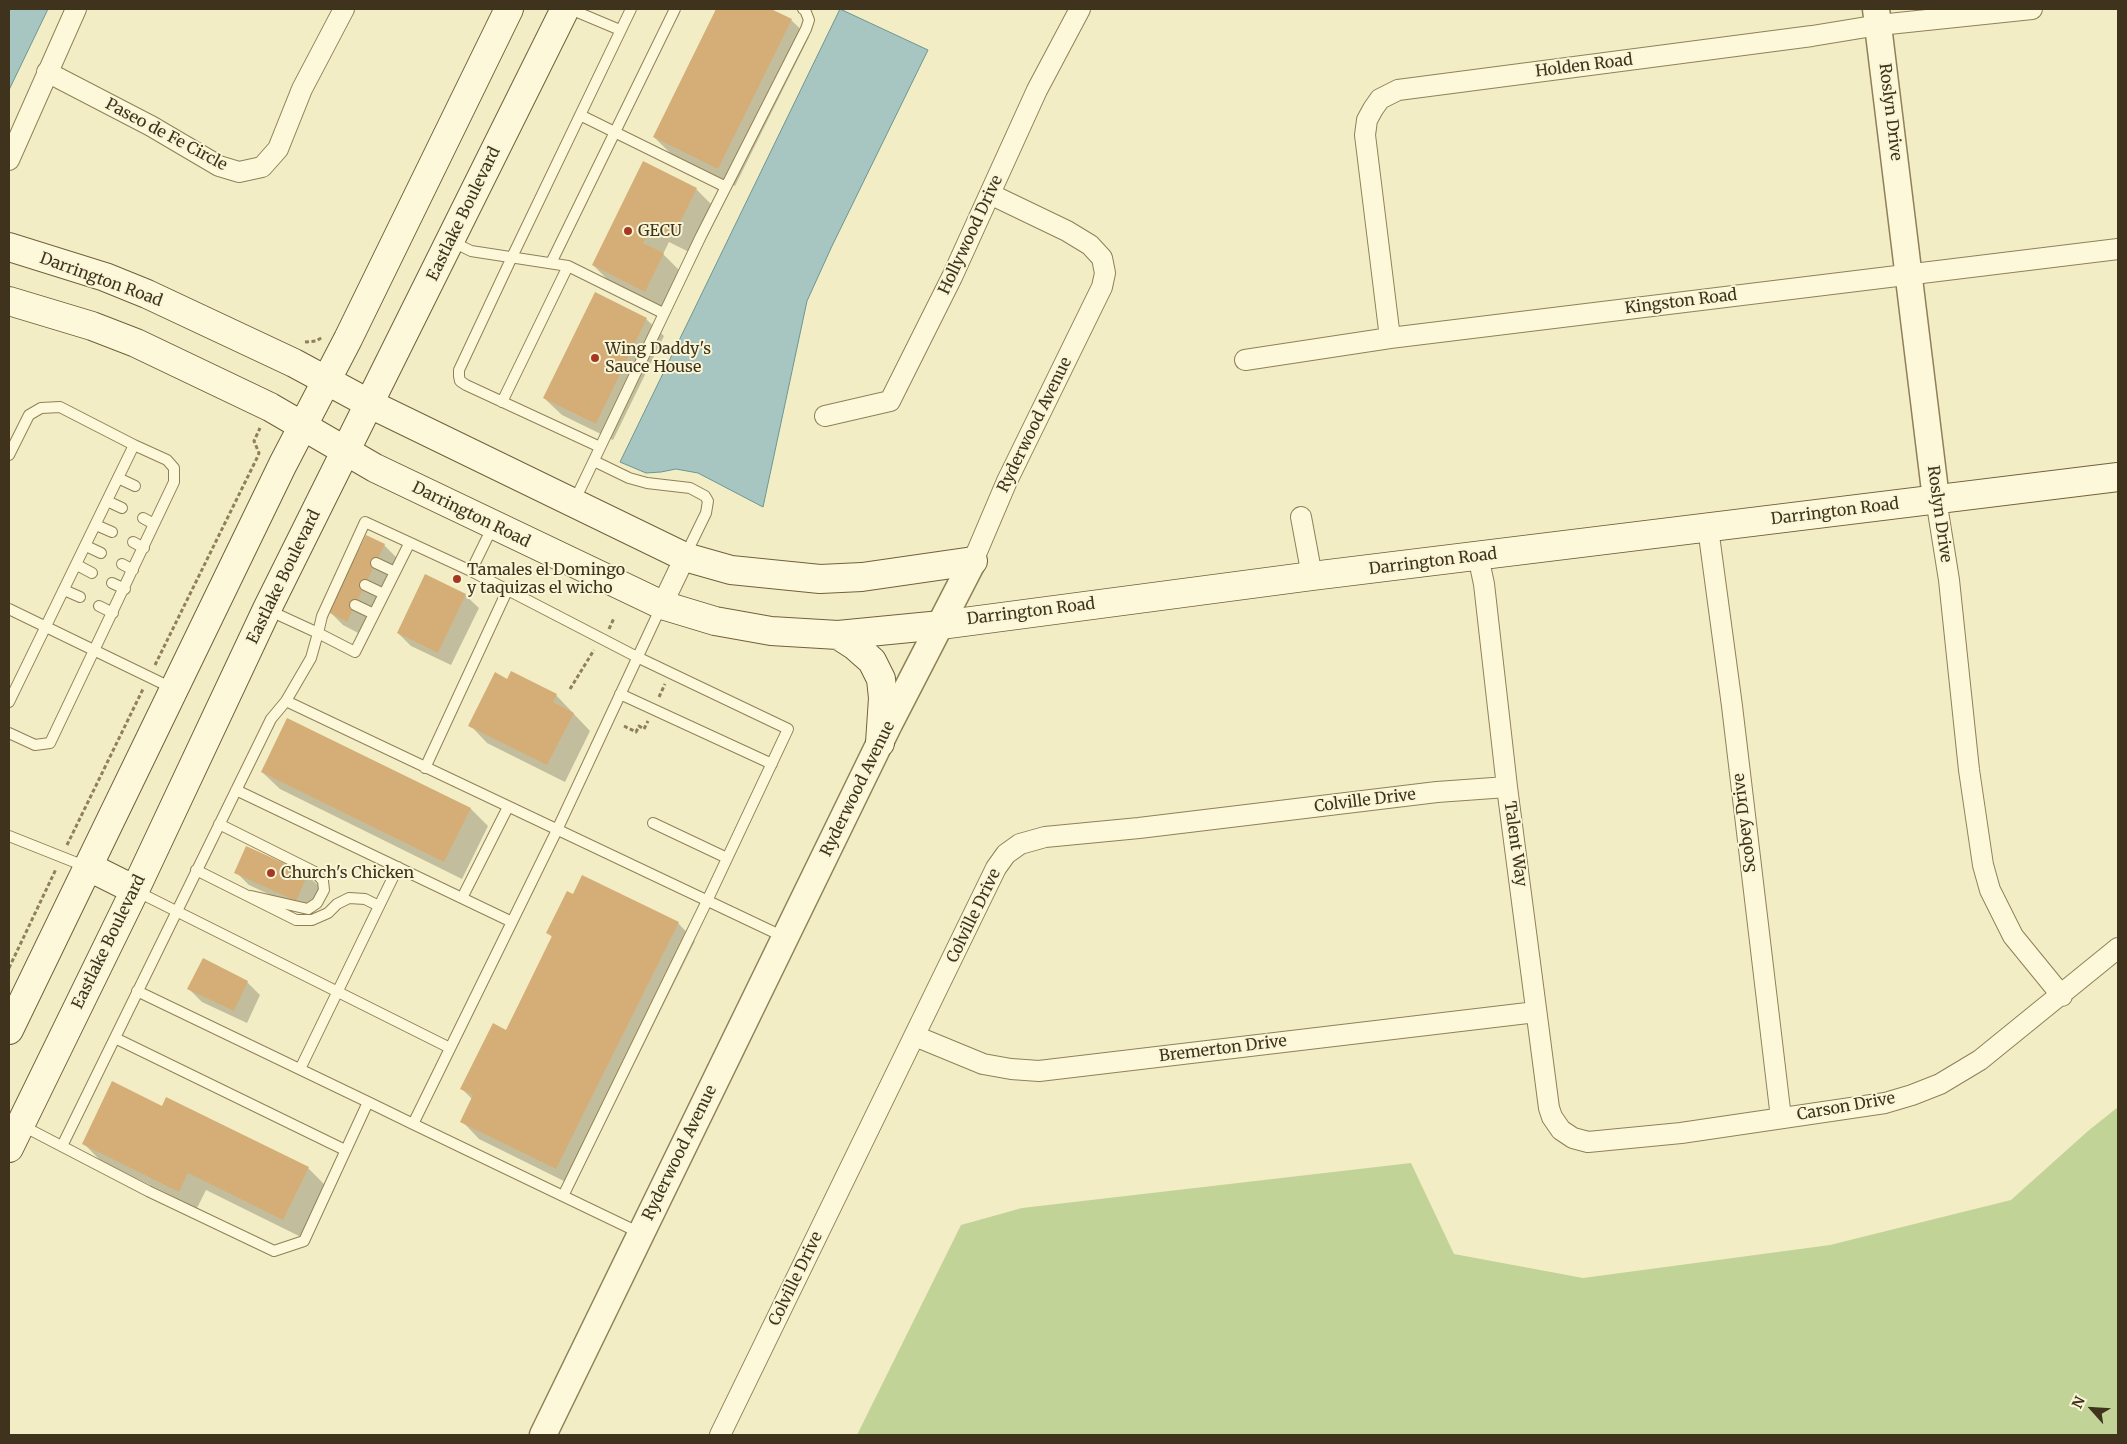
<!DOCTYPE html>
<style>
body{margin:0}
#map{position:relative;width:2127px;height:1444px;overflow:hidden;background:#f3edc5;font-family:Merriweather,serif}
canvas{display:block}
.frame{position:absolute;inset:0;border:10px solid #3f331e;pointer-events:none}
.north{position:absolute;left:2067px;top:1384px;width:50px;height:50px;-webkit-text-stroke:4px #f9f5d5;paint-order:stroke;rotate:296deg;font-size:14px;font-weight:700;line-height:20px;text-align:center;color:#3f331e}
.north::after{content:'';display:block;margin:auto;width:18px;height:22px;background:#3f331e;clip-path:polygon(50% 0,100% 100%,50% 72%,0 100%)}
</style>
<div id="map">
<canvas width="2127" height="1444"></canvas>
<div class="frame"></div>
<div class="north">N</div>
</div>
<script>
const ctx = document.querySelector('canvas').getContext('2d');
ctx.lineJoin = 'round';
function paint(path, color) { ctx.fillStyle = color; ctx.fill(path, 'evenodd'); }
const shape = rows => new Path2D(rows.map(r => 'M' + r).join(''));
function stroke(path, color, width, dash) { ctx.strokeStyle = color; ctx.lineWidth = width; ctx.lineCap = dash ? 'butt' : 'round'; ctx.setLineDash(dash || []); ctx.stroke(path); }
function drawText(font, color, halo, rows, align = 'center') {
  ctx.font = font + ' Merriweather,serif'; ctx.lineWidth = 4; ctx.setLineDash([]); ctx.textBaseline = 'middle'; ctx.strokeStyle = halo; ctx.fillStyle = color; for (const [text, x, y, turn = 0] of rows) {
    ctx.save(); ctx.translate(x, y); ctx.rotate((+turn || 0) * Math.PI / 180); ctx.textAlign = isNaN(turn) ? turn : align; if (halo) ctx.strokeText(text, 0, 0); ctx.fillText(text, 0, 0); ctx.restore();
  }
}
paint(shape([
 [2118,1107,2118,1435,857,1435,961,1225,1022,1208,1411,1163,1454,1254,1583,1278,1830,1245,2011,1200,2088,1131]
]), '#c1d397');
const water = shape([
 [9,9,48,9,9,90,9,9],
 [840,9,928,50,832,246,807,301,763,507,698,473,676,469,661,472,646,473,620,462,840,9]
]);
paint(water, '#a7c6c2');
stroke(water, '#6c9592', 1);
paint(shape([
 [717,9,768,9,791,20,809,37,735,186,672,155,654,137],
 [644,163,696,189,714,207,691,253,669,242,663,254,681,272,663,309,611,283,593,265],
 [646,319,664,336,613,440,562,415,544,398],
 [384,545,397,558,360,634,343,625,330,612],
 [465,595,479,608,451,665,411,646,398,633],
 [507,680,556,695,590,731,565,782,487,743,470,725],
 [288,719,471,809,488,826,462,879,280,789,262,772],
 [236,872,307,875,321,888,309,913,249,885],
 [678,923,695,941,574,1186,479,1139,462,1121,473,1100,462,1089,507,1031,553,938,548,933],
 [247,982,260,995,247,1023,202,1002,189,989],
 [162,1108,308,1168,326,1186,301,1237,206,1190,197,1208,101,1161,84,1144]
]), '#0003');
paint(shape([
 [716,9,771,9,792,19,718,169,653,137],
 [643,161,697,188,673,237,651,226,643,243,664,253,645,292,592,265],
 [595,292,647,318,596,424,543,398],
 [366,535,385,544,347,622,328,612],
 [425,574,466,594,438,653,397,633],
 [511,671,557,694,553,702,574,713,547,765,468,726,495,672,507,679],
 [287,718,471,808,444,862,261,772],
 [246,846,308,874,296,901,234,873],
 [582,875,679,922,556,1169,460,1122,473,1095,460,1089,493,1023,506,1030,552,936,546,933,567,891,573,894],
 [203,958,248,981,234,1011,187,989],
 [112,1081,162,1106,166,1097,309,1167,283,1220,188,1173,179,1192,82,1144]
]), '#d5ae77');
const service = shape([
 [570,9,620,30],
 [580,115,726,187],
 [451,241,471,251,568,266,663,313],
 [551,263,675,9],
 [502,402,568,266],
 [600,447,466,385,460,381,459,376,459,370,512,257,631,9],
 [9,455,29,415,41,408,60,407,134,445,9,702],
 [594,461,629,478,647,483,690,488,705,496,708,501,706,513,685,556],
 [118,478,135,486],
 [107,501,122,508],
 [574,502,701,236,806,29,809,20,805,10,803,9],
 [143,518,154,524],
 [96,525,112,532],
 [493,526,471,571,637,657,788,729,707,901,563,1196],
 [133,542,144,548],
 [86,546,101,553],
 [376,563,395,572],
 [122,564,133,570],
 [77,565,92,573],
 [112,583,125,589],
 [365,585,384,594],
 [64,590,80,597],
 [355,605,374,614],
 [99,606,113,613],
 [9,609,174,689],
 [268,610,318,633,322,616,365,522,471,571],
 [620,694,772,764],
 [286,701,784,937],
 [9,733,35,745,50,743,174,482,174,468,167,460,134,445],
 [425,768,507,591],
 [236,790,512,922],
 [653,823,727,858],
 [219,824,315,872,323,881,324,890,317,903,308,909,251,896],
 [9,836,87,867],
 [196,870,296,920,312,920,328,913,337,904,349,898,365,899,379,906],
 [136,891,450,1048],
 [462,898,508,807],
 [137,991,368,1102],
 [115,1038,345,1150],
 [300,1069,398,867],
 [21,1125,148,1191,274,1251,304,1241,368,1102,413,1124],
 [62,1146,271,719,286,701,311,658,318,633,355,652,409,544],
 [640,1233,413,1124,557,830,661,607]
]);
const minor = shape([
 [47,72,151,126,219,166,239,172,262,167,278,149,302,89,344,9],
 [9,160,76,9],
 [1390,338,1365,135,1367,120,1373,109,1380,99,1398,90,1812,36,1879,25,2032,9],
 [1245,360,1390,338,2118,249],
 [825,416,890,401,952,277,1037,90,1080,9],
 [1936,499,1949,580,1969,770,1983,865,1990,890,2013,936,2062,996],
 [1301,517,1312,576],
 [1708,528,1732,706,1781,1118],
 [1478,556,1484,584,1507,787,1549,1108,1552,1117,1561,1130,1573,1138,1588,1142,1681,1133,1885,1103,1912,1095,1940,1084,1980,1060,2118,948],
 [973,561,1007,481,1102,287,1105,273,1102,258,1090,245,1067,231,990,194],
 [662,605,685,557],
 [915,1036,983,1064,1011,1069,1039,1071,1536,1012],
 [720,1435,996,868,1006,854,1020,844,1045,837,1139,828,1437,792,1507,787]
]);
const tertiary = shape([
 [1876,9,1936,499],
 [543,1435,889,724,973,561]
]);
const secondary = shape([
 [9,247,105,277,147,294,294,363,370,404,685,557,731,570,820,579,862,577,973,561],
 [9,301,92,326,136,343,270,407,375,468,662,605,715,621,771,631,838,635,941,625,1312,576,2118,477],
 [838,635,855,646,872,661,881,679,883,698,880,743],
 [89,867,135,890],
 [9,1030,283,464,348,339,509,9],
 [9,1148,135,890,267,609,565,9]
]);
stroke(service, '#908058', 12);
stroke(minor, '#908058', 22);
stroke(tertiary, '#908058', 29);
stroke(secondary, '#72603b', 30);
stroke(shape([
 [305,342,316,341,323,337],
 [609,629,614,618],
 [155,665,257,458,259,453,254,441,260,428],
 [570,689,594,650],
 [659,697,665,684],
 [624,726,636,732,639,726,644,729,648,721],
 [67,845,143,689],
 [9,968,56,869]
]), '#908058', 3, [4, 2.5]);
stroke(service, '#fcf8d9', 10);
stroke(minor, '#fcf8d9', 20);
stroke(tertiary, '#fcf8d9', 26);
stroke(secondary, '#fcf8d9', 28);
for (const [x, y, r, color] of [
 [628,231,5,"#a63822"],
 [595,358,5,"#a63822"],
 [457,579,5,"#a63822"],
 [271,873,5,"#a63822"]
]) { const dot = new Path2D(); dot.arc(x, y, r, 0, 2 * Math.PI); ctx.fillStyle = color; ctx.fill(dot); stroke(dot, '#f9f5d5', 2); }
drawText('16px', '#3f331e', '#f9f5d5', [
 ["Holden Road",1584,66,-7],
 ["Roslyn Drive",1890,112,83],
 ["Paseo de Fe Circle",166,135,28],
 ["Eastlake Boulevard",464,214,-64],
 ["Hollywood Drive",971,235,-65],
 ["Darrington Road",101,280,20],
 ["Kingston Road",1681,302,-7],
 ["Ryderwood Avenue",1035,425,-64],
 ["Darrington Road",1835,512,-7],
 ["Roslyn Drive",1939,514,82],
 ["Darrington Road",471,515,26],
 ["Darrington Road",1433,562,-7],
 ["Eastlake Boulevard",284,577,-64],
 ["Darrington Road",1031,612,-7],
 ["Ryderwood Avenue",858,789,-64],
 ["Colville Drive",1365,801,-7],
 ["Scobey Drive",1745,823,-97],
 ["Talent Way",1515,844,82],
 ["Colville Drive",974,916,-64],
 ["Eastlake Boulevard",109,942,-64],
 ["Bremerton Drive",1223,1049,-7],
 ["Carson Drive",1846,1107,-10],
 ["Ryderwood Avenue",680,1153,-64],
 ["Colville Drive",796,1279,-64]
]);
drawText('16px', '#3f331e', '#f9f5d5', [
 ["GECU",638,231],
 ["Wing Daddy's",605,349],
 ["Sauce House",605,367],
 ["Tamales el Domingo",467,570],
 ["y taquizas el wicho",467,588],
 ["Church's Chicken",281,873]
], 'left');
</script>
